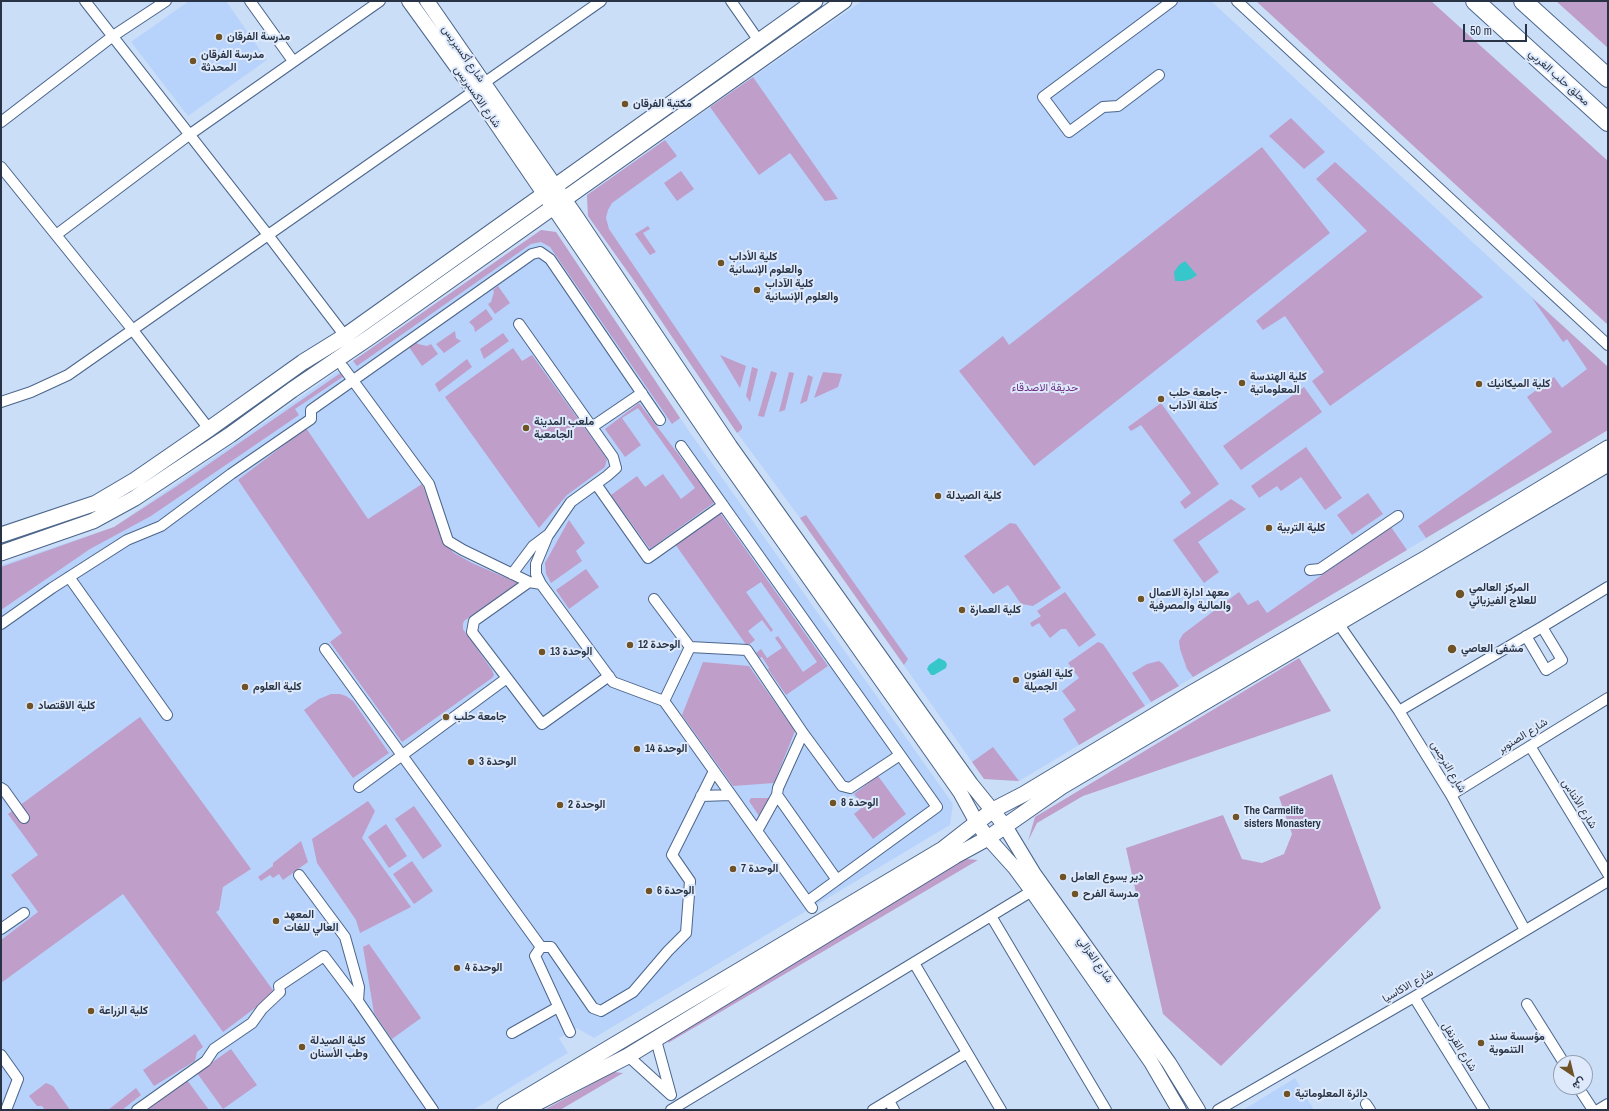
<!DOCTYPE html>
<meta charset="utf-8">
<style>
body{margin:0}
#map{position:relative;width:1609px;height:1111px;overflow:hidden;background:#cbdef8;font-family:"Archivo Narrow",Vazirmatn,sans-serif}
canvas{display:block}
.frame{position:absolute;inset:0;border:2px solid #283445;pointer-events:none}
.north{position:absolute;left:1553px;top:1055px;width:40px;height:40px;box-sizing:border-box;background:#deeafc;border:1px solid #95a1b3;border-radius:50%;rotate:145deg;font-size:11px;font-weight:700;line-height:16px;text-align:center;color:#283445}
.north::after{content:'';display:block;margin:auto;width:14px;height:18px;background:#6f5326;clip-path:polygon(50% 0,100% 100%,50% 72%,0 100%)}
.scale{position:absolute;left:1463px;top:24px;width:64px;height:18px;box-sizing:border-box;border:2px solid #283445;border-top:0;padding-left:5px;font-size:12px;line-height:14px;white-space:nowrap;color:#283445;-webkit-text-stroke:3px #deeafc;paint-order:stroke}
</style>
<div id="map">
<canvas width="1609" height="1111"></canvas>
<div class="frame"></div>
<div class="north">ش</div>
<div class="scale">50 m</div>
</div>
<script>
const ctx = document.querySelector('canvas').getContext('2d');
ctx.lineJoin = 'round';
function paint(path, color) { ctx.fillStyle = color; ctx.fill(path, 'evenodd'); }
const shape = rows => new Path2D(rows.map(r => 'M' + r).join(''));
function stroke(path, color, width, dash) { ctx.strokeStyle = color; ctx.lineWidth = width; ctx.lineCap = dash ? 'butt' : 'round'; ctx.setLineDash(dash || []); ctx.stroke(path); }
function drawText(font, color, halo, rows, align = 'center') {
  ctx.font = font + ' "Archivo Narrow",Vazirmatn,sans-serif'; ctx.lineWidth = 4; ctx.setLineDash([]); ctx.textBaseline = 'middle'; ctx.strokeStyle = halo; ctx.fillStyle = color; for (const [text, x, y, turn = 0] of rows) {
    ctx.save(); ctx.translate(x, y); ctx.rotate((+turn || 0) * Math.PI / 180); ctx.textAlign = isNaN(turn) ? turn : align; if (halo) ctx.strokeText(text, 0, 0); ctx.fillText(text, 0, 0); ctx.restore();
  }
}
paint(shape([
 [189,1,226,1,267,60,188,116,131,42],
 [862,1,1211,1,1608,367,1608,430,1019,781,984,779,800,518,735,430,635,282,588,216,587,195,730,93],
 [541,230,556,232,689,431,953,804,950,825,594,1038,577,1028,559,1038,568,1053,473,1110,1,1110,1,565,114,527],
 [1295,1078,1314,1110,1243,1110]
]), '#b8d3fb');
paint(shape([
 [1256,1,1431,1,1608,161,1608,325],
 [1556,1,1608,1,1608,48],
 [753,77,838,199,825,201,790,153,759,175,710,107],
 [1291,118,1325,152,1304,169,1269,136],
 [665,140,677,156,612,203,608,210,606,218,609,229,742,426,742,429,737,433,635,282,588,216,587,195],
 [1262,147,1330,233,1034,466,959,371,1003,336,1009,345],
 [1335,162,1483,297,1330,406,1312,381,1324,372,1285,316,1263,330,1256,321,1367,231,1316,179],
 [681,171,694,189,677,201,664,183],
 [648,226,650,229,643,233,656,252,650,255,635,234],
 [541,230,556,232,680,418,672,424,550,247,541,242,531,244,357,366,353,361],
 [498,286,510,303,495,314,488,304,491,302,494,292,493,290],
 [1532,298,1608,367,1608,430,1426,538,1418,526,1552,432,1527,397,1554,377,1562,388,1587,369,1567,339,1563,342],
 [486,309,493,319,475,332,474,327,469,322],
 [455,331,456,338,461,341,444,353,436,344],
 [503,333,509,341,484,359,480,349],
 [416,342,418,344,427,346,431,344,438,354,422,366,409,347],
 [513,348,522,361,532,355,607,459,605,467,567,495,539,528,445,397],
 [720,355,746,366,740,388],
 [467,359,472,367,439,392,435,384],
 [752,367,758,369,750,402,746,396],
 [771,371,777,373,764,417,758,416],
 [342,372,344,376,295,409,299,415,151,516,90,549,1,610,1,567,114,527,174,488],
 [789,372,794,373,785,410,779,412],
 [823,372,842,374,838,387,814,398],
 [808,375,813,377,807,401,800,404],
 [1304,387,1322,412,1241,470,1223,446],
 [639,403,715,502,650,549,611,495,637,476,645,487,663,474,681,499,695,488,638,408,622,418,641,445,625,457,605,429],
 [1161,403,1219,484,1185,509,1180,502,1191,493,1141,425,1131,431,1128,427],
 [306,428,368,519,422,484,446,545,454,553,472,563,518,583,464,621,463,624,463,629,492,670,494,675,492,678,402,742,330,642,342,633,238,480],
 [1306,447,1342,498,1325,510,1301,477,1281,491,1277,486,1259,498,1251,486],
 [1368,493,1383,514,1352,535,1337,515],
 [1231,499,1246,509,1198,542,1219,572,1204,583,1173,540],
 [720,513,828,666,786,695,768,669,769,668,762,657,760,658,756,653,761,649,767,658,782,648,775,638,778,636,803,672,817,662,761,582,746,592,773,630,771,632,762,620,748,631,755,640,747,646,675,544],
 [806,515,908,659,904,665,800,518],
 [569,520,585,543,576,551,582,561,551,583,546,574,545,563],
 [1010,523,1016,524,1061,588,1033,606,1021,604,1008,585,993,594,964,556],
 [1391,527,1407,550,1193,677,1187,669,1180,649,1179,641,1183,634,1239,592,1248,605,1258,600,1267,613],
 [586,569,599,587,569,609,556,590],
 [1065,592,1096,635,1079,647,1066,629,1061,629,1050,638,1039,623,1032,627,1030,623,1041,616,1037,611],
 [1098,642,1103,644,1145,706,1079,745,1063,719,1076,710,1062,691,1079,678,1068,663],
 [1299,658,1331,711,1083,796,1037,823,1028,841,1035,817],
 [1159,661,1163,664,1179,686,1151,702,1132,673,1147,664],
 [703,662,749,666,795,731,774,783,733,786,682,715],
 [331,694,340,694,346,696,353,701,389,753,353,778,304,710,319,699],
 [140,717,251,869,223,887,219,910,216,912,275,993,223,1032,123,894,1,983,1,940,38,912,11,875,38,855,8,814],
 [993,747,1019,781,984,779,972,762],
 [1332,774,1381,908,1221,1066,1163,1014,1126,848,1223,815,1242,859,1262,863,1284,854,1292,834,1279,797],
 [878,776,906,814,873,839,854,814,864,806,854,794],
 [751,798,769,798,762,816,759,816,749,801],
 [368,801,375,811,362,838,411,907,360,933,356,920,317,863,312,839],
 [414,806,442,846,423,859,395,819],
 [386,824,407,856,389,868,368,837],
 [301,841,308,862,283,880,279,874,273,878,270,875,261,881,258,877,273,866,273,863],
 [967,859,978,860,668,1043,669,1040,746,987,955,863],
 [412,861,433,891,414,904,393,874],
 [369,944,421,1018,392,1039,374,1013,363,947],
 [195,1034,203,1047,197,1052,195,1061,154,1086,143,1070],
 [231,1049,257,1085,223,1109,197,1073],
 [614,1072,623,1073,560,1110,544,1110],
 [187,1080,209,1110,147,1110],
 [46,1083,53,1086,70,1110,45,1110,42,1106,37,1106,29,1096],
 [136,1088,141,1095,122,1110,108,1110]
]), '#bf9eca');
paint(shape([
 [1185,261,1197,275,1191,279,1184,281,1175,281,1174,272,1179,265],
 [939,658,945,661,947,664,946,668,934,675,931,675,927,669,929,665]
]), '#37c7cb');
const street = shape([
 [85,1,268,235,345,336],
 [250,1,293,61],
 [731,1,759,41],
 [1237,1,1608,345],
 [1159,75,1118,106,1103,107,1069,132,1043,97,1172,1],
 [484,83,601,1],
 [1,122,113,36,166,1],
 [1,167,132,329,209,429],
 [56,235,189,135,380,1],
 [343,367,429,484,448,541,463,550,529,582,541,584,613,682,664,701,812,908],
 [1,402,31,392,68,375,474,91],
 [592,427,642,393],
 [681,446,937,807,808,901],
 [596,484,648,558,723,505],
 [1310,570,1320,569,1398,516],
 [512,574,533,546,549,534,571,502,607,476,616,468,613,457,519,324],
 [69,577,167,715],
 [541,584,536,574,536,564,548,535],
 [654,599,690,647],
 [1338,623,1399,711,1451,795,1525,930],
 [1,624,52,588,127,540,161,526,231,474,311,419,311,410,532,254,540,252,550,259,660,420],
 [1526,636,1546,670,1562,660,1542,627],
 [325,649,541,947,551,947,593,1008,601,1011,633,992,668,951,686,933,690,881,672,855,714,771],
 [507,678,542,724,609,676],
 [664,701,690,647,747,650,803,733,778,788,777,795,837,880],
 [1399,711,1542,627,1608,587],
 [803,733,842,786,850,788,900,755],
 [1530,746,1608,874],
 [359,787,507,678,472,632,474,621,529,582],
 [1,788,4,790,24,818],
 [1451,795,1608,698],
 [701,796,731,795],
 [757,831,777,795],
 [299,875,345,937,359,987,358,1001,433,1110],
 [991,916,1106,1110],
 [1,929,24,913],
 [541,947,535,956,570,1032],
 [914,963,1001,1110],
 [1414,997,1484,1110],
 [1527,1004,1564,1063],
 [512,1033,558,1007],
 [1,1055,18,1079,6,1110],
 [628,1056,671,1095,656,1040],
 [1578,1087,1593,1110],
 [889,1101,894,1110],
 [1366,1104,1370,1110],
 [137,1110,206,1061,214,1049,252,1023,262,1009,280,992,279,986,324,956,358,1001],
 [671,1110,1032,891],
 [873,1110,967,1053],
 [1218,1110,1414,997,1608,881],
 [1598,1110,1608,1104]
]);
const secondary = shape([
 [409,1,474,91,721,453,960,792,977,823,988,838,1015,868,1032,891,1151,1062,1179,1110],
 [427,1,578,219,730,446,971,784,1005,826,1034,874,1169,1063,1198,1110]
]);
const primary = shape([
 [1,535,96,503,135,480,209,429,303,362,345,336,815,1],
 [1,553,93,521,135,498,230,435,292,390,370,337,844,1],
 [505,1110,943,849,993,810,1024,794,1190,694,1428,557,1608,448],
 [523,1110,628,1056,955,856,988,838,1061,787,1608,464]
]);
const highway = shape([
 [1475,1,1608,122],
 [1523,1,1608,78]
]);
stroke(street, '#4b658b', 12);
stroke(secondary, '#4b658b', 16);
stroke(primary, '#4b658b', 17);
stroke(highway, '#4b658b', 20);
stroke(street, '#fff', 10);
stroke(secondary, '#fff', 14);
stroke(primary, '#fff', 15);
stroke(highway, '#fff', 18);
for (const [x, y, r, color] of [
 [219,37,4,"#6f5326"],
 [193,61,4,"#6f5326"],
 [625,104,4,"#6f5326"],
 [721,263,4,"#6f5326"],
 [757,290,4,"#6f5326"],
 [1242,383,4,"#6f5326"],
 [1479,384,4,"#6f5326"],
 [1161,399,4,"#6f5326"],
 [526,428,4,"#6f5326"],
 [938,496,4,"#6f5326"],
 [1269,528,4,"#6f5326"],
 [1460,594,5,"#6f5326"],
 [1141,599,4,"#6f5326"],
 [962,610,4,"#6f5326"],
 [630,645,4,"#6f5326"],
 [1452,649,5,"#6f5326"],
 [542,652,4,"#6f5326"],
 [1016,680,4,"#6f5326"],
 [245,687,4,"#6f5326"],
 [30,706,4,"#6f5326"],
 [446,717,4,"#6f5326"],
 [637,749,4,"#6f5326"],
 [471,762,4,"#6f5326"],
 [833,803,4,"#6f5326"],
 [560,805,4,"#6f5326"],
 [1236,817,4,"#6f5326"],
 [733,869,4,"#6f5326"],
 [1063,877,4,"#6f5326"],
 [649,891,4,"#6f5326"],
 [1075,894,4,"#6f5326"],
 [276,921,4,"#6f5326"],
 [457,968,4,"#6f5326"],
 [91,1011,4,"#6f5326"],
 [1481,1043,4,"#6f5326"],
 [302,1047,4,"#6f5326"],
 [1287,1094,4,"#6f5326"]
]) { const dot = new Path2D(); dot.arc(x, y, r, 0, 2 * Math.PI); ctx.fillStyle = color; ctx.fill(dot); stroke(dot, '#deeafc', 1.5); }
drawText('bold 11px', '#283445', '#deeafc', [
 ["مدرسة الفرقان",227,37],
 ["مدرسة الفرقان",201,55],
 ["المحدثة",201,68],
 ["مكتبة الفرقان",633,104],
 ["كلية الأداب",729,257],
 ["والعلوم الإنسانية",729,270],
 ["كلية الآداب",765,284],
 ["والعلوم الإنسانية",765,297],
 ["كلية الهندسة",1250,377],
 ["المعلوماتية",1250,390],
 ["كلية الميكانيك",1487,384],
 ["جامعة حلب -",1169,393],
 ["كتلة الآداب",1169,406],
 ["ملعب المدينة",534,422],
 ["الجامعية",534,435],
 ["كلية الصيدلة",946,496],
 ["كلية التربية",1277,528],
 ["المركز العالمي",1469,588],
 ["للعلاج الفيزيائي",1469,601],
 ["معهد ادارة الاعمال",1149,593],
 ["والمالية والمصرفية",1149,606],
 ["كلية العمارة",970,610],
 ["الوحدة 12",638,645],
 ["مشفى العاصي",1461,649],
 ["الوحدة 13",550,652],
 ["كلية الفنون",1024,674],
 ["الجميلة",1024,687],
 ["كلية العلوم",253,687],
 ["كلية الاقتصاد",38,706],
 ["جامعة حلب",454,717],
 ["الوحدة 14",645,749],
 ["الوحدة 3",479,762],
 ["الوحدة 8",841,803],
 ["الوحدة 2",568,805],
 ["The Carmelite",1244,811],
 ["sisters Monastery",1244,824],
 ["الوحدة 7",741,869],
 ["دير يسوع العامل",1071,877],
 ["الوحدة 6",657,891],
 ["مدرسة الفرح",1083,894],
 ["المعهد",284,915],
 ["العالي للغات",284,928],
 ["الوحدة 4",465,968],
 ["كلية الزراعة",99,1011],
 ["مؤسسة سند",1489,1037],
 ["التنموية",1489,1050],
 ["كلية الصيدلة",310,1041],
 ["وطب الأسنان",310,1054],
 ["دائرة المعلوماتية",1295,1094]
], 'left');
drawText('11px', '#283445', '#deeafc', [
 ["شارع أكسبريس",463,54,55],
 ["محلق حلب الغربي",1559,78,42],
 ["شارع الاكسبريس",477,97,55],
 ["شارع الصنوبر",1523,736,-32],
 ["شارع النرجس",1448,767,59],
 ["شارع الأنناس",1579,804,58],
 ["شارع الغزالي",1095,960,55],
 ["شارع الاكاسيا",1408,986,-30],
 ["شارع القرنفل",1459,1047,58]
]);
drawText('11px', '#6f2e83', '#deeafc', [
 ["حديقة الاصدقاء",1045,388]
]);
</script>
